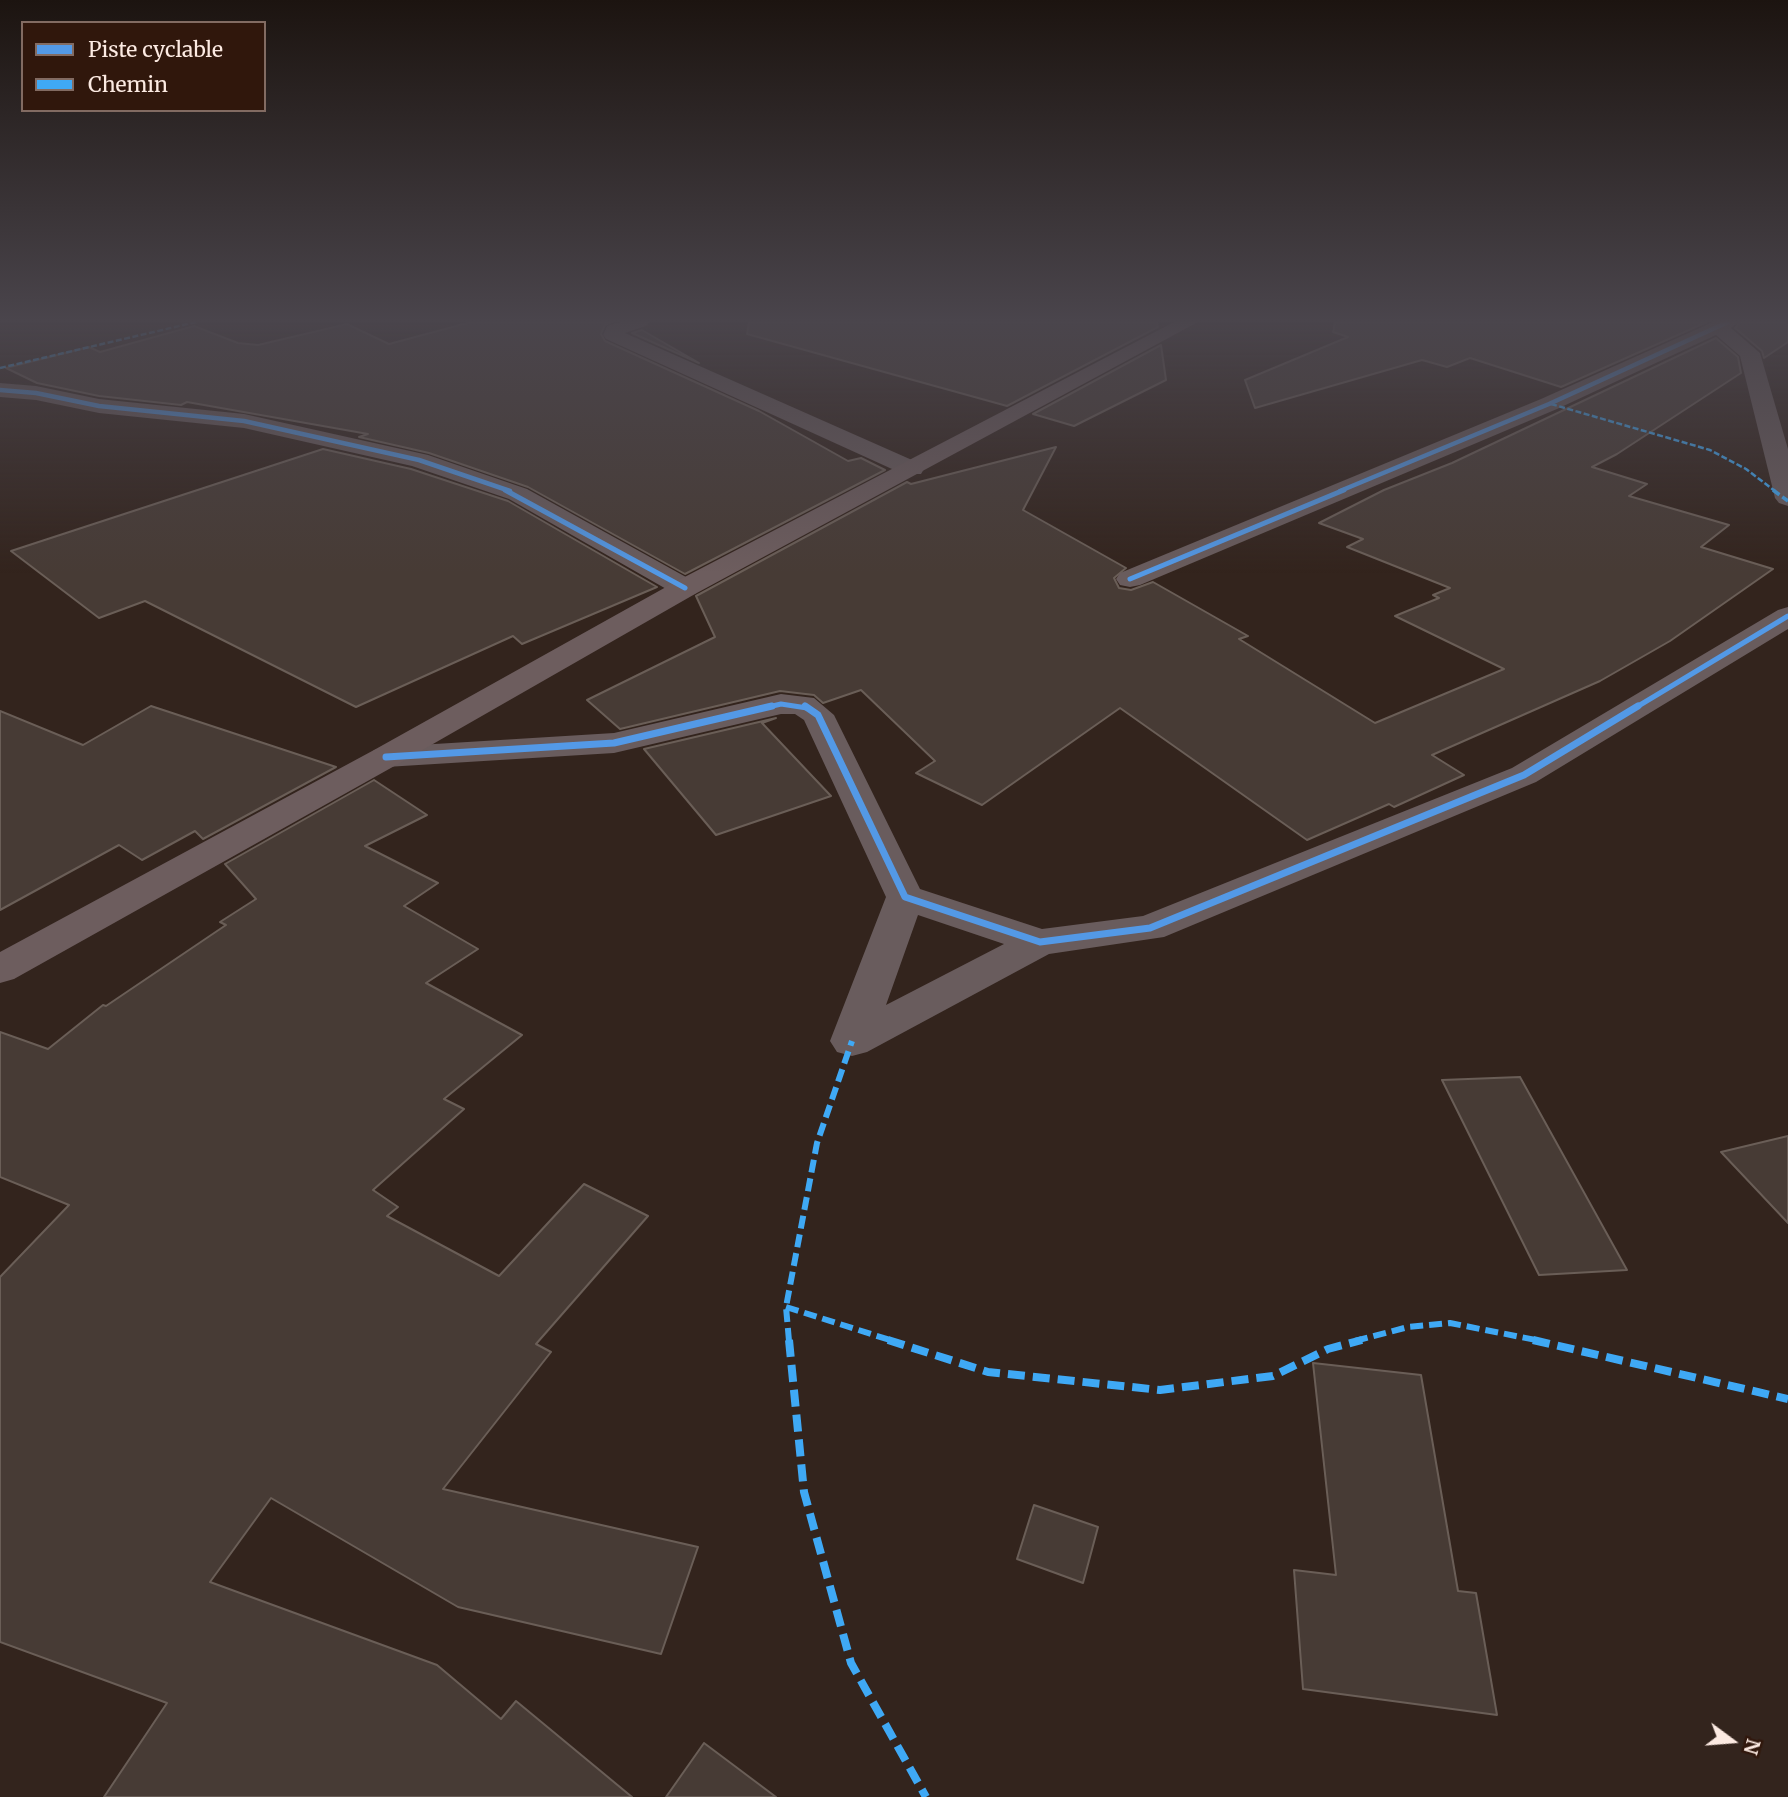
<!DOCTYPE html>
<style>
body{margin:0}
#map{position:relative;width:1788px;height:1797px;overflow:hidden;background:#33241d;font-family:Merriweather,serif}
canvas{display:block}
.legend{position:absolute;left:21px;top:21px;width:245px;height:91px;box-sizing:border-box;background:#30170c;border:2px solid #826b62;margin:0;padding:9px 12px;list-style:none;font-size:21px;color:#fceae2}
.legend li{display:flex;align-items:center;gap:14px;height:35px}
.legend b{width:35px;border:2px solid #826b62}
.north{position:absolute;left:1697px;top:1706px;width:70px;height:70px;-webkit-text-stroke:5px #30170c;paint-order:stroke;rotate:106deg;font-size:19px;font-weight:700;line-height:28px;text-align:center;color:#fceae2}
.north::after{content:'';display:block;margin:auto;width:24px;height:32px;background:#fceae2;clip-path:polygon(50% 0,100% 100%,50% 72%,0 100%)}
</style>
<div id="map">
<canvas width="1788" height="1797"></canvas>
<ul class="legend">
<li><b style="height:9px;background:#5399e6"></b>Piste cyclable</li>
<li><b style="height:9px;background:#3fa9f5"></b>Chemin</li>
</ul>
<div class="north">N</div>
</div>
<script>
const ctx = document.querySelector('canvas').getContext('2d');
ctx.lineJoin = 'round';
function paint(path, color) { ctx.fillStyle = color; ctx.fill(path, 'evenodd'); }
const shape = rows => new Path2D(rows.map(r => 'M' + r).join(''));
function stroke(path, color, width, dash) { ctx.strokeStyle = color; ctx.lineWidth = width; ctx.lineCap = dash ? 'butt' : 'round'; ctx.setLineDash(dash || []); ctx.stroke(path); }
const building = shape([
 [471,322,612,322,605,325,601,334,605,341,759,411,848,461,861,458,885,470,685,574,528,487,429,453,359,437,368,434,187,402,181,405,99,396,37,383,6,368,89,347,100,352,194,326,238,343,258,345,347,324,389,344,471,322],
 [749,322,1157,322,1158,327,1007,406,747,334,749,322],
 [1335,322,1707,322,1561,387,1470,358,1447,367,1422,360,1255,408,1245,380,1348,337,1333,332,1335,322],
 [1740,322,1788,322,1788,342,1764,358,1762,351,1735,328,1740,322],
 [642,330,699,363,632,333,642,330],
 [1716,338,1738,357,1741,373,1617,454,1592,467,1647,484,1629,496,1729,525,1701,547,1773,569,1670,641,1600,681,1432,755,1464,775,1394,807,1389,804,1307,840,1120,708,982,805,916,773,935,761,861,690,823,703,814,695,780,691,620,729,587,700,715,637,696,596,907,482,911,484,1056,447,1023,510,1126,568,1114,578,1119,588,1131,590,1153,582,1248,636,1239,639,1375,723,1504,669,1395,616,1439,598,1433,595,1450,588,1347,547,1363,539,1319,523,1384,490,1452,463,1716,338],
 [1161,345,1166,380,1074,426,1033,414,1161,345],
 [323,449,411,469,508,501,657,587,522,644,513,636,356,707,145,601,99,618,11,551,323,449],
 [151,706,336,767,203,839,195,831,142,860,119,845,0,910,0,711,83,745,151,706],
 [776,718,762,723,831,796,716,835,644,749,776,718],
 [374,780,427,815,365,846,438,883,404,906,478,949,426,983,522,1035,444,1099,464,1109,373,1190,398,1207,387,1216,499,1276,584,1184,648,1216,536,1344,551,1352,443,1489,698,1547,661,1654,458,1607,271,1498,210,1582,437,1665,501,1719,516,1701,632,1797,104,1797,167,1703,0,1642,0,1277,69,1205,0,1177,0,1032,48,1049,103,1005,106,1006,226,925,220,922,256,899,225,864,374,780],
 [1520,1077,1627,1270,1539,1275,1442,1080,1520,1077],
 [1788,1136,1788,1223,1721,1152,1788,1136],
 [1313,1363,1421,1375,1458,1591,1476,1593,1497,1715,1303,1689,1294,1570,1336,1575,1313,1363],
 [1034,1505,1098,1527,1083,1583,1017,1559,1034,1505],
 [704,1743,776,1797,666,1797,704,1743]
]);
paint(building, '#473b35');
stroke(building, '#6a5e57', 2);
paint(shape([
 [620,322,649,322,646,326,625,333,921,464,924,469,921,474,903,474,606,339,603,335,607,326,620,322],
 [1713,322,1738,322,1731,328,1760,353,1788,449,1788,506,1779,503,1775,498,1740,356,1716,335,1557,409,1140,585,1130,587,1120,585,1116,579,1120,573,1541,399,1713,322],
 [0,383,36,386,99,399,244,414,428,455,527,489,695,582,699,588,695,594,685,596,675,594,509,499,412,466,244,428,99,413,36,400,0,397,0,383],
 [1788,607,1788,629,1536,782,1164,937,1049,954,867,1052,852,1056,837,1052,830,1041,886,897,804,720,795,714,781,714,614,753,386,767,374,764,369,757,374,750,386,747,614,733,781,694,814,698,834,715,920,889,1042,929,1143,916,1512,768,1778,610,1788,607],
 [918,915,1004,944,886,1005,918,915]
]), '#695c5d');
paint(shape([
 [1174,322,1198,322,695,594,398,764,14,979,0,983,0,952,374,750,675,582,1174,322]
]), '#6d5d5e');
stroke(shape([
 [0,368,196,322],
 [1551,404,1710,450,1746,469,1775,491]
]), '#3fa9f5', 2.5, [6, 2.5]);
stroke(shape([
 [1773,490,1788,501]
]), '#3fa9f5', 3.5, [8, 3.5]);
stroke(shape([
 [786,1307,893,1341],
 [789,1341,786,1307,817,1143,852,1041],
 [1355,1341,1408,1327,1450,1323,1541,1341]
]), '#3fa9f5', 6, [13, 6]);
stroke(shape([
 [789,1340,804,1492,851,1663,926,1797],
 [888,1340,988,1372,1160,1390,1273,1376,1328,1349,1362,1340],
 [1533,1340,1788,1399]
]), '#3fa9f5', 8, [17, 8]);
stroke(shape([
 [0,390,36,393,99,406,244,421,419,460,510,491],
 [1340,491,1549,404,1728,322]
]), '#5399e6', 4.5);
stroke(shape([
 [505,490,685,588],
 [1130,579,1344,490],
 [764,708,781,704,807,708],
 [1635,708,1788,616]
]), '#5399e6', 5);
stroke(shape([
 [805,706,818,715,905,897,1040,942,1150,928,1524,775,1638,706],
 [386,757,614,743,772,706]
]), '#5399e6', 7);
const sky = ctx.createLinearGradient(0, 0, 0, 573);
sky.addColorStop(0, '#1c1410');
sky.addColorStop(0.56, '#4a454c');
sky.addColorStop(1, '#4a454c00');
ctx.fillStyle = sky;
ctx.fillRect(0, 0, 1788, 573);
</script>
